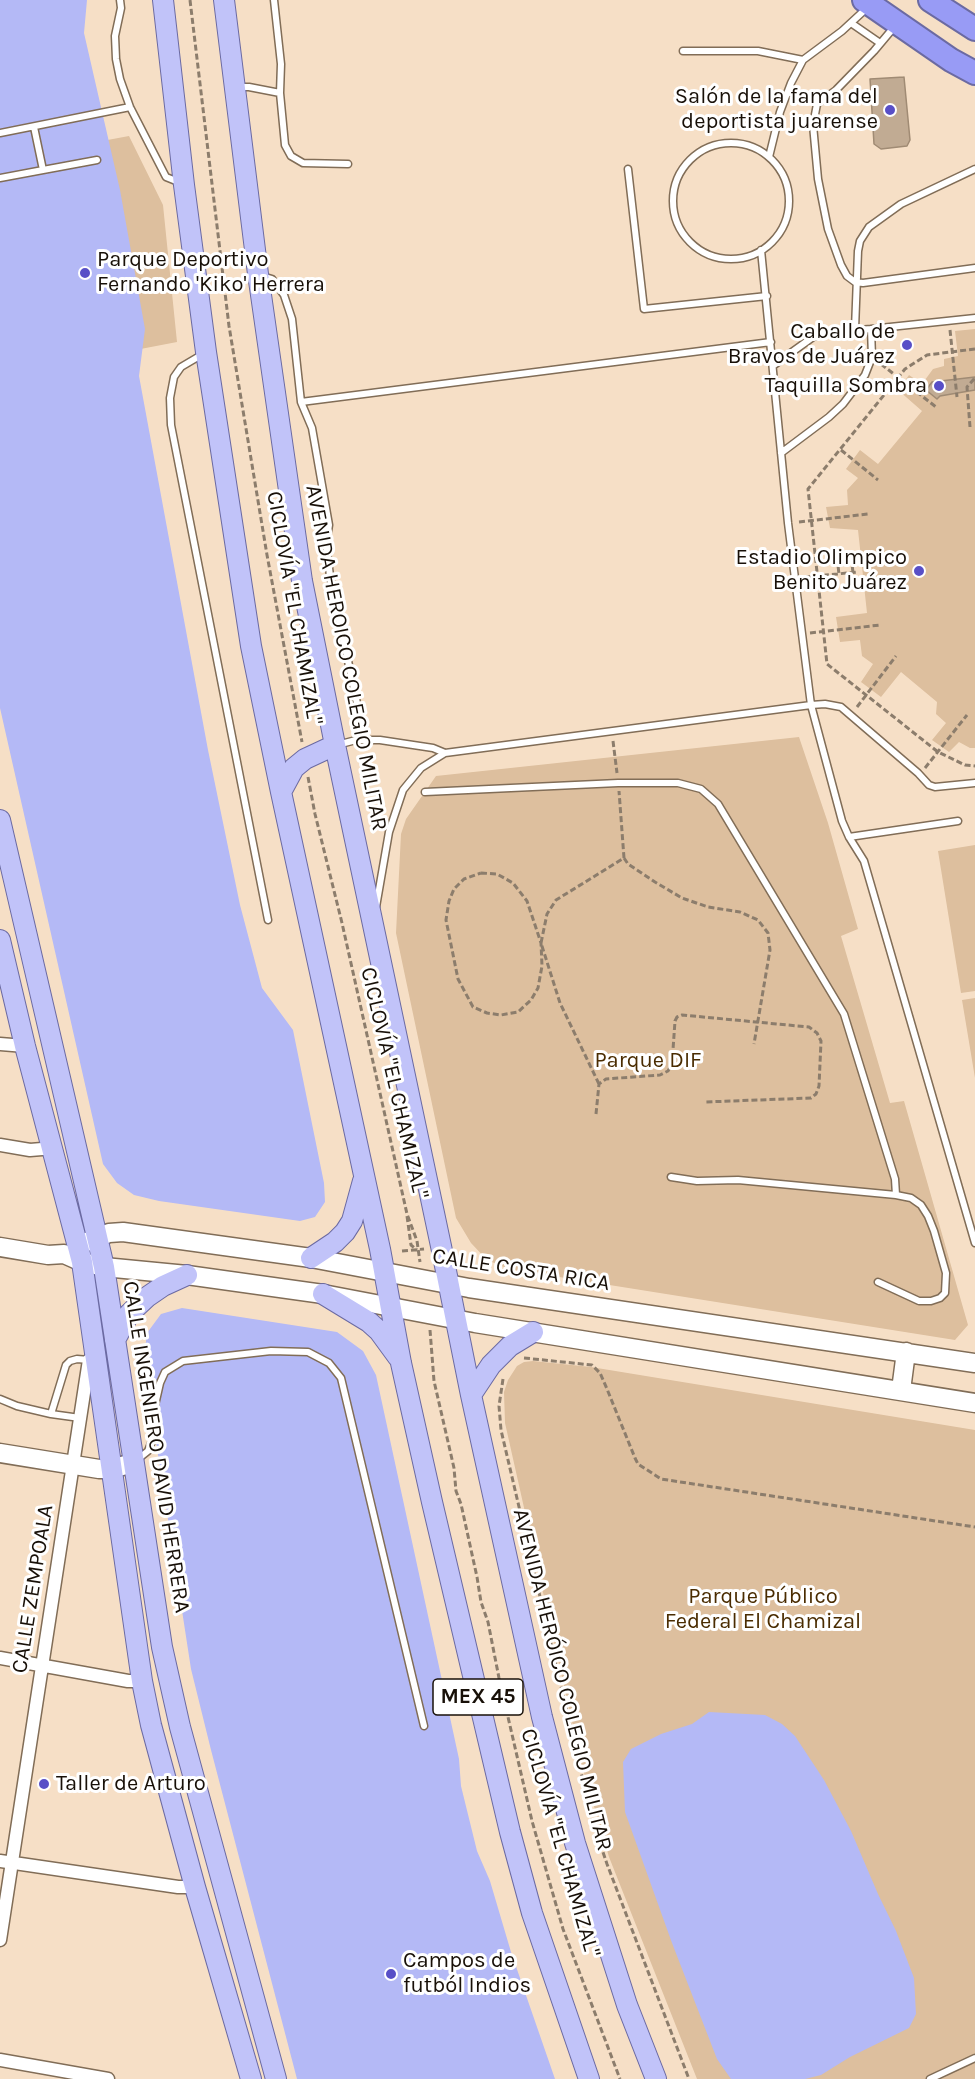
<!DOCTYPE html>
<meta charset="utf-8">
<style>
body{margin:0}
canvas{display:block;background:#f6dfc6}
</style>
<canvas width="975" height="2079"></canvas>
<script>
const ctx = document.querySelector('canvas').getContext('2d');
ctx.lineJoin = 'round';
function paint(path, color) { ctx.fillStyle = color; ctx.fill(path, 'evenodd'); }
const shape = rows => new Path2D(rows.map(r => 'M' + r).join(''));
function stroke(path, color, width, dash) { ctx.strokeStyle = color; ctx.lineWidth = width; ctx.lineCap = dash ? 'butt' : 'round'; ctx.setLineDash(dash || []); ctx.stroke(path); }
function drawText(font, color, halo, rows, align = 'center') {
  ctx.font = font + ' Karla,sans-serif'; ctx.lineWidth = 6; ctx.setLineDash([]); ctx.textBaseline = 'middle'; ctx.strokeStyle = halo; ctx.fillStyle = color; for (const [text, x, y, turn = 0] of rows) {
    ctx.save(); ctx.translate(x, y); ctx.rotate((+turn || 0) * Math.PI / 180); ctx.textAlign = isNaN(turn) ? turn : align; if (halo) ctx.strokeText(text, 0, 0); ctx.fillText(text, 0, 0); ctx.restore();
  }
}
paint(shape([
 [129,136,163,205,177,342,0,376,0,160],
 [975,329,975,748,970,748,959,742,949,752,932,740,946,723,936,714,937,702,901,672,881,697,861,682,873,664,862,656,860,640,840,642,836,617,867,613,858,530,830,528,826,507,848,505,847,490,858,478,846,469,860,450,878,464,922,411,898,390,909,375,922,384,933,369,944,366,944,359,958,356,955,331],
 [799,737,828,823,858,929,841,936,890,1103,904,1101,968,1325,955,1340,509,1269,487,1260,471,1243,456,1218,396,933,401,834,406,819,436,776],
 [975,845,975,991,961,993,938,851],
 [975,998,975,1078,962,1000],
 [533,1361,591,1367,975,1430,975,2079,697,2079,609,1857,582,1766,505,1423,504,1392,508,1380,517,1366,524,1362]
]), '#ddbf9e');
paint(shape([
 [0,0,87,0,84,33,120,190,145,329,139,376,208,750,240,905,262,988,293,1030,324,1183,325,1202,315,1217,300,1221,159,1201,134,1195,117,1183,103,1164,0,708],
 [182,1308,337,1332,363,1351,376,1375,459,1759,461,1786,477,1851,490,1881,511,1952,555,2079,297,2079,211,1750,191,1669,147,1383,145,1350,147,1333,161,1314],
 [709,1712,765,1715,782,1724,795,1736,824,1780,851,1831,878,1894,896,1931,914,1978,916,2014,909,2028,850,2057,821,2075,805,2079,731,2079,717,2059,672,1943,625,1812,623,1762,631,1749,661,1734,692,1724]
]), '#b4b9f6');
const building = shape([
 [904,77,910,140,907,146,881,149,874,144,870,79,904,77],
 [975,377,975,390,940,396,937,399,926,390,932,382,975,377]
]);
paint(building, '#c1ab93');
stroke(building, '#a08b74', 1.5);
const lane = shape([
 [120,0,121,8,115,36,116,59,120,79,130,107,166,177,181,183],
 [274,0,281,64,280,93,285,145,291,156,303,163,348,164],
 [851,23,880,43],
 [895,26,874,51,836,90,817,104,813,125,818,179,828,229,841,265,847,276,855,282,863,283,975,268],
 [683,51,758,51,803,60,842,31,868,7],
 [236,87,249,87,280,93],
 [0,133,130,107],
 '673 201a58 58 0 1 1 116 0a58 58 0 1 1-116 0Z',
 [769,157,780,112,791,83,803,60],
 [628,169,644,309,767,296],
 [43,170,97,160],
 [0,178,43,170,34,127],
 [761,250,788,523,811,705,825,704,841,707,918,773,929,785,935,787,975,783],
 [262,276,272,279,284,295,292,319,301,402,312,428,329,525,326,543,330,576,365,741],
 [855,329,858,251,860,241,869,227,901,204,975,169],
 [203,354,181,367,174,377,170,398,171,425,268,920],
 [774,365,813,337,832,332,871,329],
 [301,402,771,342],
 [781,453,829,417,843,404,865,375,872,357,871,329,975,318],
 [337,745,356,740,380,740,433,748,445,753],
 [425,792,618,783,678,783,701,789,718,804,844,1014,895,1179,896,1195],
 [849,837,958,821],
 [376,907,389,832,403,790,421,768,445,753,811,705,842,821,849,837,864,861,975,1243],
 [671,1177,697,1181,738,1180,896,1195,911,1198,921,1205,928,1216,934,1231,946,1273,945,1293,940,1298,931,1301,919,1301,878,1282],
 [0,1399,17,1406,51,1414],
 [80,1418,51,1414,66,1365,70,1361,77,1359,89,1360],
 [138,1459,148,1451,152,1441,155,1405,160,1383,165,1372,183,1361,271,1351,308,1352,329,1363,341,1378,424,1726],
 [930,2079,975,2058]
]);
const street = shape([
 [0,1044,25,1046],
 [0,1145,30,1150,54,1148],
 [0,1658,128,1681,142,1681],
 [0,1861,178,1887,195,1887],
 [0,1940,89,1360,94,1357],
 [0,2060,108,2079]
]);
const secondary = shape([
 [84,1243,109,1233,123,1232,311,1258,469,1288,975,1363],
 [0,1247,48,1255,64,1254,82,1262,104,1267,187,1275,323,1294,475,1323,975,1403],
 [901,1390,906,1352],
 [0,1453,99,1469,111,1469,133,1463]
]);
const primary = shape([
 [163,0,184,185,206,352,251,646,281,792,380,1249,401,1363,432,1502,510,1832,532,1913,589,2079],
 [224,0,258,274,302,581,335,745,441,1246,471,1395,542,1717,575,1843,627,2005,656,2079],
 [281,792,294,768,305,759,335,745],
 [0,820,104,1267,162,1647,180,1727,276,2079],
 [0,940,25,1046,82,1262,142,1681,151,1725,195,1887,251,2079],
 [311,1258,335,1242,345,1232,352,1221,363,1181],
 [323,1294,369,1322,379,1331,398,1357],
 [115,1340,129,1314,147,1297,163,1286,187,1275],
 [471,1395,491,1365,510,1346,533,1332]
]);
const highway = shape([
 [864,0,951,60,975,73],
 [930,0,975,29]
]);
stroke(lane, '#816d57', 9);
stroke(street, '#816d57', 15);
stroke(secondary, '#816d57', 21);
stroke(primary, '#6b6aa2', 22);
stroke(highway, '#6b6aa2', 26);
stroke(shape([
 [190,0,229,326,267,555,302,742],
 [950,330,957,397],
 [975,349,927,355,905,369,808,489,827,664,938,752,965,765,975,766],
 [881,364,936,407],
 [970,427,967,387,975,378],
 [841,450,878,480],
 [799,522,868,514],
 [836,549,839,574],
 [858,563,852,564,854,582,860,581],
 [805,577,858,572],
 [810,633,880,625],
 [857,707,896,656],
 [613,741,617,773],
 [925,768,967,715],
 [308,777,315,814,342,923,407,1214,417,1241,420,1262],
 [624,858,628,864,655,882,682,898,708,907,740,912,758,920,768,933,770,950,754,1044],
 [481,873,497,874,513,883,527,901,541,943,542,966,538,988,531,1000,518,1012,501,1015,487,1013,473,1007,458,979,446,920,449,901,454,889,464,879,481,873],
 [599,1084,560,1003,541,943,547,914,556,900,624,858,619,791],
 [596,1114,599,1084,606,1079,660,1075,668,1071,672,1064,675,1021,677,1017,682,1015,809,1027,817,1033,821,1041,819,1086,816,1094,811,1098,705,1102],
 [407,1216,411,1245,417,1250],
 [402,1251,424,1249],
 [430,1330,434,1381,454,1468,456,1491,461,1504,477,1577,481,1602,488,1622,499,1678,532,1821,563,1929,620,2079],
 [524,1358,592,1365,600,1373,607,1389,635,1458,638,1464,661,1479,975,1527],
 [503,1379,499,1406,501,1430,593,1823,607,1864,689,2079]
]), '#8c7d6c', 3, [6, 3]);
stroke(lane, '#fff', 6);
stroke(street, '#fff', 12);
stroke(secondary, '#fff', 18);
stroke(primary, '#c1c3f9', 20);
stroke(highway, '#989bf5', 22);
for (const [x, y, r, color] of [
 [890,110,6,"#584fc7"],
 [85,273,6,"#584fc7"],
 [907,345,6,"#584fc7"],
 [939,386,6,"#584fc7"],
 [919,571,6,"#584fc7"],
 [44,1784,6,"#584fc7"],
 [391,1974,6,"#584fc7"]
]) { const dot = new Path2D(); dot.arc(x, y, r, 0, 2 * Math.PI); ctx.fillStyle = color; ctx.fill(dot); stroke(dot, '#fff', 2); }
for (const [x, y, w] of [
 [478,1697,90]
]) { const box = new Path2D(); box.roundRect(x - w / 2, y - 18, w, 36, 4.5); ctx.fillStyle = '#fff'; ctx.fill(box); stroke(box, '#181008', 1.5); }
drawText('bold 21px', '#181008', null, [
 ["MEX 45",478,1697]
]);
drawText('22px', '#181008', '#fff', [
 ["Salón de la fama del",878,97],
 ["deportista juarense",878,122],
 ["Parque Deportivo",97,260,"left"],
 ["Fernando 'Kiko' Herrera",97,285,"left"],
 ["Caballo de",895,332],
 ["Bravos de Juárez",895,357],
 ["Taquilla Sombra",927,386],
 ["Estadio Olimpico",907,558],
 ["Benito Juárez",907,583],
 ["Taller de Arturo",56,1784,"left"],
 ["Campos de",403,1961,"left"],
 ["futból Indios",403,1986,"left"]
], 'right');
drawText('22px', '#181008', '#fff', [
 ["CICLOVÍA \"EL CHAMIZAL\"",294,608,80],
 ["AVENIDA HEROICO COLEGIO MILITAR",346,658,79],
 ["CICLOVÍA \"EL CHAMIZAL\"",394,1083,77],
 ["CALLE COSTA RICA",521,1270,9],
 ["CALLE INGENIERO DAVID HERRERA",156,1447,81],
 ["CALLE ZEMPOALA",33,1589,-81],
 ["AVENIDA HERÓICO COLEGIO MILITAR",562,1680,76],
 ["CICLOVÍA \"EL CHAMIZAL\"",560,1843,74]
]);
drawText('22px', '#4a2c01', '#fff', [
 ["Parque DIF",648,1061],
 ["Parque Público",763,1597],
 ["Federal El Chamizal",763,1622]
]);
</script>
